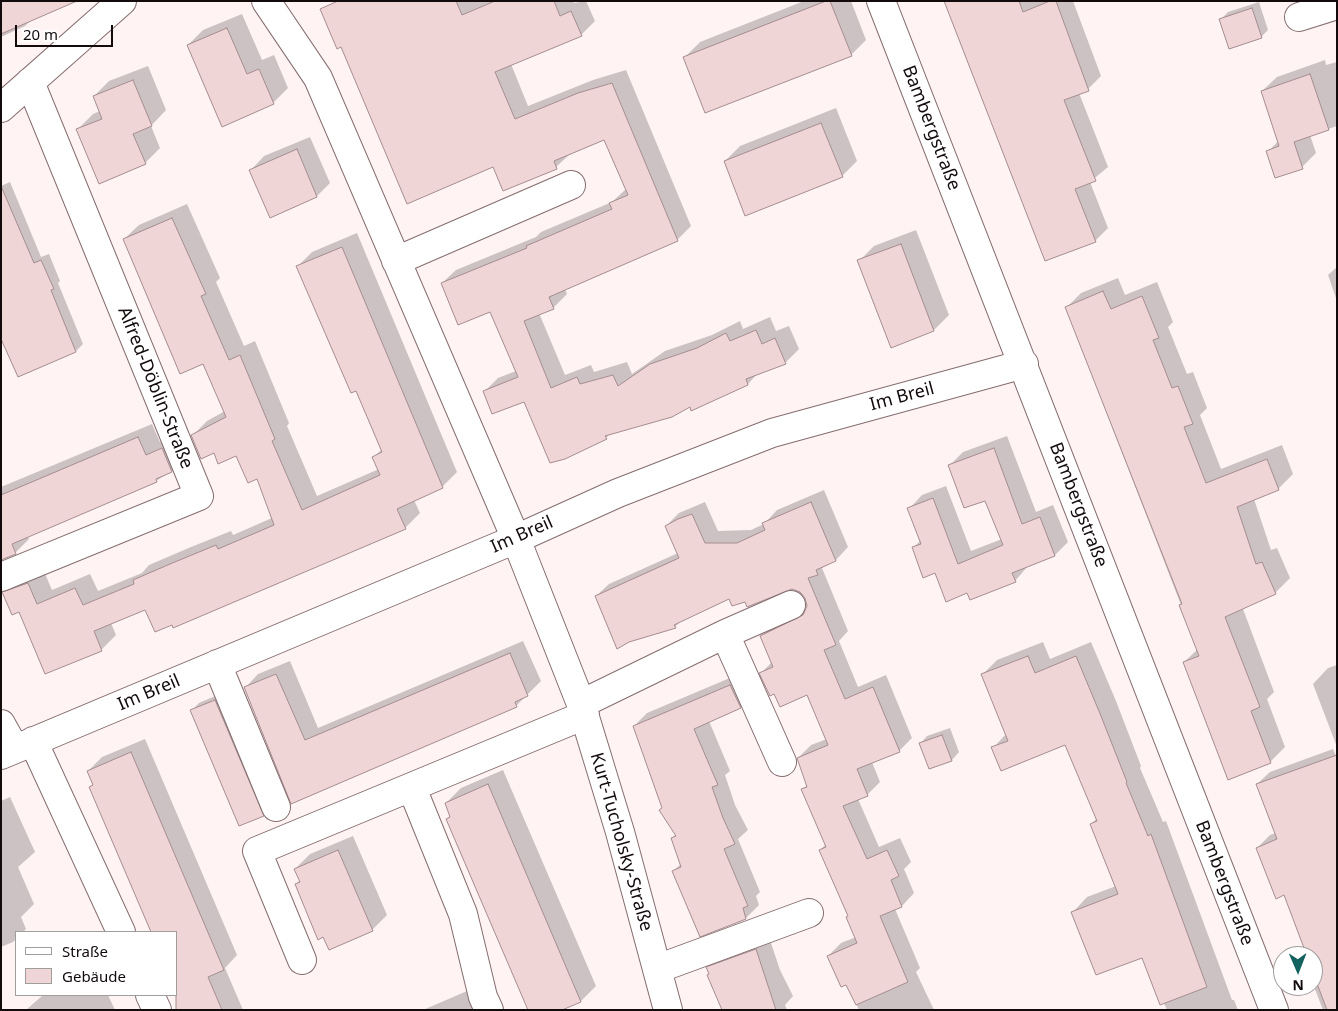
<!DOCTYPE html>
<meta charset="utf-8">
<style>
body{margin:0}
#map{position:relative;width:1338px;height:1011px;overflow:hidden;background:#fff3f4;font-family:"Noto Sans",sans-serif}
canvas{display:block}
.frame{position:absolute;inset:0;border:2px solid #120a0b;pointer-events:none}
.legend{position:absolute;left:15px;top:931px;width:162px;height:65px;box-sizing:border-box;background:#fff;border:1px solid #a09d9d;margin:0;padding:6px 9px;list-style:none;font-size:15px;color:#120a0b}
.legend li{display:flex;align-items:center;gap:10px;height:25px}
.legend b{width:25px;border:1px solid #a09d9d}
.north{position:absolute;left:1273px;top:946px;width:50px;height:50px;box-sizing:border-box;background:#fff;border:1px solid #a09d9d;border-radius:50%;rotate:179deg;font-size:14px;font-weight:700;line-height:20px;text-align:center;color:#120a0b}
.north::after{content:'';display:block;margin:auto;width:18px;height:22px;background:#126260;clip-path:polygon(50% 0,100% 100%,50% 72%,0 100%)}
.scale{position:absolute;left:15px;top:25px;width:98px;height:22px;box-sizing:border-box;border:2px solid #120a0b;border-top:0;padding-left:6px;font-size:15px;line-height:18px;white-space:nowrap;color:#120a0b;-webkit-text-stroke:4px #fff;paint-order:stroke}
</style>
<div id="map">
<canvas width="1338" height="1011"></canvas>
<div class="frame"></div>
<ul class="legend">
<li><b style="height:6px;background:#fff"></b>Straße</li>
<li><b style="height:14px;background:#f0d5d7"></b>Gebäude</li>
</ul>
<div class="north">N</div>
<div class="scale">20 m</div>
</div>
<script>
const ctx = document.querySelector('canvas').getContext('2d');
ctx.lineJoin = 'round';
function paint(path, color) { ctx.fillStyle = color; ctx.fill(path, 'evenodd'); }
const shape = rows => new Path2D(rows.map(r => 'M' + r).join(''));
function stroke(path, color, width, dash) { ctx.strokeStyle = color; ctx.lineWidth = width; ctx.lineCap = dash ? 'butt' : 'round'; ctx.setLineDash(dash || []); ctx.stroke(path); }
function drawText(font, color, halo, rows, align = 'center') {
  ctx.font = font + ' "Noto Sans",sans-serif'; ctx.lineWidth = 4.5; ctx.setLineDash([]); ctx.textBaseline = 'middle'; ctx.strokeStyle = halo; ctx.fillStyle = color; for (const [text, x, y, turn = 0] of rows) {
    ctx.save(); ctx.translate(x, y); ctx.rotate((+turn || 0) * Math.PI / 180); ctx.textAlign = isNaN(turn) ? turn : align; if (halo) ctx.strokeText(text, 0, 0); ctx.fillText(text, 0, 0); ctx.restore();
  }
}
paint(shape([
 [1,1,31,20,25,26,1,37],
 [336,1,573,1,574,3,586,1,595,21,581,35,511,64,528,106,593,80,626,70,691,226,677,240,565,289,567,294,553,308,539,313,565,375,591,365,594,372,627,362,632,374,665,351,712,335,740,321,743,329,770,317,776,331,789,326,799,349,785,363,758,373,748,384,692,409,691,405,611,433,606,438,524,400,485,391,498,378,516,371,490,311,442,283,456,270,536,237,541,232,612,202,626,189,604,139,570,154,556,167,494,165,342,46,323,14],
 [804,1,851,1,866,40,851,55,685,57,700,42],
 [944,1,1073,1,1101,76,1088,89,1079,93,1108,167,1090,182,1108,228,1095,241],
 [1259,2,1268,30,1261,37,1221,19,1228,12],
 [242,14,262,60,274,55,288,88,273,103,188,45,203,30],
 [1325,60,1326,65,1337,62,1337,126,1310,135,1316,153,1302,167,1268,152,1279,140,1262,91,1277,77],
 [148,66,166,110,151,126,160,148,145,163,78,129,93,114,100,111,94,96,109,81],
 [836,108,857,161,842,176,725,161,740,146],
 [310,137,330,183,317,196,271,216,251,170,264,156],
 [10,182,41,257,49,254,60,281,58,283,83,344,76,351,1,335,1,186],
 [187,204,220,278,216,282,244,346,255,341,289,423,287,426,317,496,379,469,374,457,382,449,357,389,297,267,312,252,357,233,457,472,442,487,414,500,420,513,405,528,146,608,111,623,116,635,101,650,19,611,4,592,19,578,43,569,52,590,90,574,98,591,142,573,149,565,191,547,231,531,233,535,272,518,257,477,237,454,214,452,193,435,207,421,225,411,204,363,124,239,139,225],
 [916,230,949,315,934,330,859,261,874,246],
 [1337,267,1337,301,1328,275],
 [1118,278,1125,295,1157,282,1173,322,1168,327,1187,374,1193,372,1207,408,1200,415,1221,469,1282,445,1293,474,1278,489,1254,499,1271,550,1277,548,1290,578,1275,593,1243,609,1274,692,1267,699,1285,747,1270,762,1184,662,1198,649,1066,308,1081,293],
 [152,424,160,442,176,435,185,457,172,471,156,481,27,535,29,539,15,553,1,559,1,487],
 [1007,436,1036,512,1053,505,1068,542,1055,555,1028,566,1015,581,968,591,935,571,913,548,921,540,909,509,922,495,946,486,971,551,1002,539,986,499,949,466,963,452],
 [824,490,848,547,836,560,822,568,848,631,839,641,858,687,886,675,912,738,899,751,872,762,880,782,867,795,858,799,879,847,900,838,911,862,904,869,914,893,902,906,895,909,920,968,916,972,934,1010,859,1010,847,983,828,956,841,943,856,937,849,915,820,850,826,844,803,789,807,785,798,758,811,745,827,739,808,694,775,692,761,673,772,662,761,636,774,623,807,609,807,599,801,592,792,588,745,601,729,597,682,620,675,627,645,635,618,647,596,596,609,584,678,553,666,526,679,513,705,502,718,531,751,530,764,524,777,510],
 [523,641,541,681,516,706,292,802,245,688,258,674,290,661,318,728],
 [1043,642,1050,659,1091,642,1116,701,1141,766,1140,768,1163,822,1166,821,1232,1000,1234,1000,1238,1010,1167,1010,1143,957,1073,912,1087,897,1116,886,1091,824,1097,818,1065,744,993,748,1006,734,982,675,997,660],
 [1337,665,1337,747,1313,684,1328,668],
 [744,672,753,694,740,707,709,721,730,771,725,775,735,805,748,830,738,839,760,892,756,896,759,905,746,918,673,871,681,864,672,838,676,834,663,807,634,726,647,713],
 [222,693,270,807,263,815,191,711,199,703],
 [950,728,959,752,952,760,930,768,920,744,927,736],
 [145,739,237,955,225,968,243,1010,193,1010,176,932,152,932,90,787,94,784,88,771,102,757],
 [1333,749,1337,758,1332,1010,1323,1010,1313,984,1313,956,1308,956,1285,894,1257,848,1270,835,1276,833,1257,784,1270,772],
 [503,770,596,986,581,1001,559,1010,447,819,451,815,446,803,461,788],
 [10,797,35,852,18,867,34,904,21,917,26,929,23,932,16,932,16,939,13,942,1,947,1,801],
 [353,836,387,915,372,930,296,884,300,880,295,869,310,854],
 [769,937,780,970,793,996,785,1005,787,1010,722,1010,708,968,721,955],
 [474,988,498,1010,423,1010],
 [43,995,108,995,115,1010,26,1010]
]), '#0003');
const building = shape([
 [1,1,77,1,1,34,1,1],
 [338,1,456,1,462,15,495,1,554,1,560,16,571,11,582,36,495,72,515,119,578,93,612,83,678,241,549,297,554,309,524,321,551,388,577,377,580,384,613,375,618,386,650,364,697,348,726,333,730,341,756,330,762,344,775,338,786,364,746,379,748,385,691,411,690,407,672,417,605,436,607,439,565,459,550,463,524,402,492,414,483,391,518,377,490,312,458,325,441,283,527,248,526,246,612,209,609,203,628,195,604,140,554,161,557,169,503,191,493,167,407,204,341,47,337,49,320,9,338,1],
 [826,1,830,1,852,56,705,113,683,57,826,1],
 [944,1,1019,1,1023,12,1050,1,1056,1,1089,91,1064,100,1096,181,1075,189,1096,242,1045,261,944,1],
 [1252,8,1262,38,1229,49,1219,19,1252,8],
 [227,28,247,74,259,69,274,104,222,127,187,45,227,28],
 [1310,74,1329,130,1294,142,1303,169,1275,178,1266,151,1279,146,1261,91,1310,74],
 [133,80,152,126,133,134,146,164,99,184,76,129,102,119,93,96,133,80],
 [821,123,843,177,745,216,724,161,821,123],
 [297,149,317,197,270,218,249,170,297,149],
 [1,186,34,263,41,260,54,289,51,290,76,352,18,377,1,339,1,186],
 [172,218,206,294,201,296,229,360,240,355,275,439,272,441,302,510,380,475,372,457,382,452,356,391,351,393,296,266,342,247,443,488,397,509,406,529,173,628,172,625,155,632,145,610,94,631,102,651,45,674,19,612,12,615,2,592,28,583,37,604,75,588,83,605,134,584,133,580,170,564,216,545,218,549,274,525,257,479,248,483,236,456,218,464,214,453,201,459,191,435,226,417,203,364,180,374,123,239,172,218],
 [901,244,934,331,891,348,857,260,901,244],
 [1103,291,1111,309,1142,296,1159,338,1153,340,1172,388,1178,386,1193,424,1184,427,1206,483,1267,459,1279,490,1237,507,1256,564,1262,562,1276,594,1225,617,1260,707,1251,711,1271,763,1228,780,1183,662,1199,656,1179,605,1182,604,1065,307,1103,291],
 [138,437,146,455,162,448,172,472,156,479,157,482,12,544,16,554,1,560,1,495,138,437],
 [994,448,1022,524,1040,517,1055,556,1012,573,1016,582,970,600,967,593,946,602,935,573,923,578,912,547,921,544,907,508,933,498,958,564,1003,545,985,501,964,508,948,465,994,448],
 [811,502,836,561,816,570,818,575,808,578,836,645,824,650,845,699,873,687,900,752,857,769,868,796,843,806,867,859,887,850,899,876,891,880,902,907,880,916,908,982,856,1005,846,985,841,987,827,956,857,943,846,917,848,916,819,850,826,847,801,789,807,787,797,758,828,745,807,695,780,707,774,694,770,696,759,673,773,667,760,636,803,615,807,606,805,598,800,592,792,589,747,607,745,602,732,606,729,599,674,625,676,628,629,642,617,649,595,596,679,558,665,526,678,519,692,514,705,543,737,543,765,530,762,523,811,502],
 [510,653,528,696,515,702,517,707,291,804,244,687,276,674,305,740,510,653],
 [1028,656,1035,673,1076,656,1101,716,1127,782,1126,783,1148,836,1151,834,1207,987,1160,1005,1142,958,1096,975,1071,912,1118,894,1090,824,1097,821,1065,745,1001,771,991,747,1008,741,981,674,1028,656],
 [730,685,741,708,694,729,718,785,712,787,723,818,735,844,724,849,748,906,743,908,746,919,700,937,672,871,681,867,671,838,676,836,659,810,662,808,633,726,730,685],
 [215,700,264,816,239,826,190,710,215,700],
 [942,735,952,761,929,769,919,743,942,735],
 [131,752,224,970,208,977,222,1010,176,1010,176,932,151,932,89,787,93,785,87,771,131,752],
 [1337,755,1337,1010,1327,1010,1313,973,1313,956,1307,956,1284,895,1276,899,1256,848,1277,839,1256,784,1337,755],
 [488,784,581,1002,562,1010,528,1010,446,819,450,817,445,803,488,784],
 [338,850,373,931,329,950,323,937,318,940,306,911,295,884,300,882,294,869,338,850],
 [756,949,776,1010,722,1010,707,975,709,974,706,967,756,949]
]);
paint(building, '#f0d5d7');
stroke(building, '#a58c8e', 1);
const minor = shape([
 [266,1,318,78,516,539,581,704,620,832,668,1010],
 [881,1,1274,1010],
 [1299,17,1337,5],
 [1,108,122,1],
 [396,261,571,185],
 [1,577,199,496,30,82],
 [725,634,791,605],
 [217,664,276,807],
 [581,704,725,634,782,762],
 [1,724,15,749],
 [33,741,121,932],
 [1,755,516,539,618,493,772,433,1024,364],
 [412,788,463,914,483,997,489,1010],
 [302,960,257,851,585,715],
 [657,969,809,913],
 [150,995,157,1010]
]);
stroke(minor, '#856d6f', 30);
stroke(minor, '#fff', 28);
drawText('18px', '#120a0b', '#fff', [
 ["Bambergstraße",931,128,69],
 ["Alfred-Döblin-Straße",155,388,68],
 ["Im Breil",902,397,-15],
 ["Bambergstraße",1078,505,69],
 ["Im Breil",522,535,-24],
 ["Im Breil",149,693,-23],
 ["Kurt-Tucholsky-Straße",621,842,74],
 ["Bambergstraße",1224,883,69]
]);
</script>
